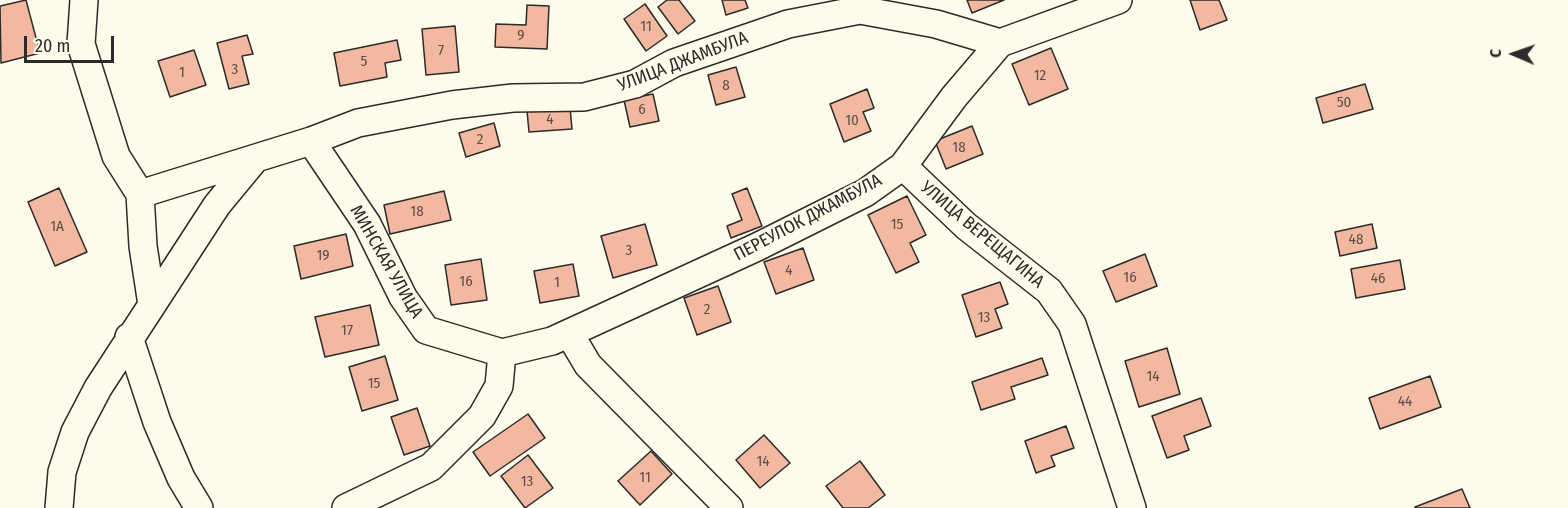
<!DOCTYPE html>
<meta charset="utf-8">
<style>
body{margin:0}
#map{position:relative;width:1568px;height:508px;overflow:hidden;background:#fdfbea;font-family:"Fira Sans Condensed",sans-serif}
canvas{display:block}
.north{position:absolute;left:1484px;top:24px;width:60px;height:60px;-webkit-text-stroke:4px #fdfbea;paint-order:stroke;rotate:272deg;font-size:16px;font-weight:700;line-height:24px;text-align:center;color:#2b2b2b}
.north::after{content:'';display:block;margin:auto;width:21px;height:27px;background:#2b2b2b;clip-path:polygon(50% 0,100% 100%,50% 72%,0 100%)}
.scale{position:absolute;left:24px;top:36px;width:90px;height:27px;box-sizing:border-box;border:3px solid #2b2b2b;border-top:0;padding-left:8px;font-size:18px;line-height:21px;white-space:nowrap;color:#2b2b2b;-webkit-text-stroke:4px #fdfbea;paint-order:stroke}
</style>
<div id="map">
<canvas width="1568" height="508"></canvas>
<div class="north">С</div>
<div class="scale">20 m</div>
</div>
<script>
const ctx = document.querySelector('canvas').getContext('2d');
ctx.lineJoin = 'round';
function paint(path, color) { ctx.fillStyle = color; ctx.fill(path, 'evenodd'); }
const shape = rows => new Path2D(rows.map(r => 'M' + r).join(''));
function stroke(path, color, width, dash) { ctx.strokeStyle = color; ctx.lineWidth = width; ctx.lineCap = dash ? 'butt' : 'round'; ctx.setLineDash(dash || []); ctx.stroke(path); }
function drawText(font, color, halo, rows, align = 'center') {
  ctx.font = font + ' "Fira Sans Condensed",sans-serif'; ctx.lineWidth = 4.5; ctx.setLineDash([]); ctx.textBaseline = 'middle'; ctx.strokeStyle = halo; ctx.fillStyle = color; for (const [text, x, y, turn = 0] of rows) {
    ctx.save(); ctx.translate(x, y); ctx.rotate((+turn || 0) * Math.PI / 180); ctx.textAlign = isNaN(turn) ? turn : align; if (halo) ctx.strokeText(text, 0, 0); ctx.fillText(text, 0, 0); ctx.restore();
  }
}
const building = shape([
 [26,0,40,53,1,63,0,6,26,0],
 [667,0,679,0,695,21,678,34,658,7,667,0],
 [722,0,745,0,748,8,726,15,722,0],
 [967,0,1004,0,972,13,967,0],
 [1190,0,1219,0,1227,20,1200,30,1190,0],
 [645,4,667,36,646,51,624,19,645,4],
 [527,5,549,6,547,49,495,47,496,24,526,25,527,5],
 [455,26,459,72,426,75,422,29,455,26],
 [247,35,253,54,242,56,249,84,229,89,217,43,247,35],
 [397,40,401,60,385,63,387,77,340,86,334,53,397,40],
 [1051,48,1068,89,1029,105,1012,64,1051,48],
 [194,50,206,85,170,97,158,61,194,50],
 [736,67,745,97,716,105,708,75,736,67],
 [1365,84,1373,109,1323,123,1316,98,1365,84],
 [867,89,874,108,863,112,871,131,844,142,830,104,867,89],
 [653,94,659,121,630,127,624,100,653,94],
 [570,107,572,129,529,132,527,111,570,107],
 [494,123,500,146,466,157,459,133,494,123],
 [972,126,983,154,946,169,935,141,972,126],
 [59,188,87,252,55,266,28,202,59,188],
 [747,188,762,226,731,238,727,226,742,220,732,194,747,188],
 [444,191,451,220,390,234,384,205,444,191],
 [907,196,926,235,910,243,919,262,896,273,868,215,907,196],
 [645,224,657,265,613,278,601,236,645,224],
 [1372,224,1377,248,1340,256,1335,232,1372,224],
 [346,234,353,266,301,279,294,246,346,234],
 [803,248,814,280,776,294,764,262,803,248],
 [1145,254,1157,286,1116,302,1103,271,1145,254],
 [481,259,487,300,451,305,445,265,481,259],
 [1400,260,1405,289,1356,298,1351,269,1400,260],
 [573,264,579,296,540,303,534,271,573,264],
 [1000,282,1008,304,995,309,1002,328,976,337,962,295,1000,282],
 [718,286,731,322,697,335,684,298,718,286],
 [370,305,379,345,325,357,315,317,370,305],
 [1167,348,1180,394,1139,407,1125,361,1167,348],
 [385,356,398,400,362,411,349,367,385,356],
 [1042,358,1048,375,1011,387,1015,399,981,410,972,382,1042,358],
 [1430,376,1441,407,1380,429,1369,398,1430,376],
 [1201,398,1211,426,1184,436,1189,450,1167,458,1152,416,1201,398],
 [417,408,430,446,404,455,391,417,417,408],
 [528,414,545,438,490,476,473,452,528,414],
 [1066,426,1074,448,1051,456,1055,466,1036,473,1025,441,1066,426],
 [764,435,790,463,760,488,736,460,764,435],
 [651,451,672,474,640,505,618,481,651,451],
 [528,455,553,488,525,508,501,476,528,455],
 [860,461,885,495,868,508,843,508,826,486,860,461],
 [1462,489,1470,508,1416,508,1415,507,1462,489]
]);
paint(building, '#f2b8a0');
stroke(building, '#2b2b2b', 1.5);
const street = shape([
 [311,141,367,224,403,297,426,330,502,353,552,341,757,247,865,193,903,166,954,97,1000,43],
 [903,166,966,226,1049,291,1072,324,1132,508],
 [140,194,311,141,358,123,452,105,513,98,584,97,635,84,674,63,788,24,860,10,936,24,1000,43,1118,0],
 [152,305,217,205,255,159],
 [569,333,588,365,729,508],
 [129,337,157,422,181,478,199,508],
 [59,508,62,472,75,432,98,388,152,305,143,246,140,194,116,156,81,44,84,0],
 [346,508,431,467,482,416,499,386,502,353]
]);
stroke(street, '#2b2b2b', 30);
stroke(street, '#fdfbea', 27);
drawText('15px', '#5d4e48', null, [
 ["11",646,27],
 ["9",521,36],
 ["7",441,51],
 ["5",364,62],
 ["3",235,70],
 ["1",182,73],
 ["12",1040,76],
 ["8",726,86],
 ["50",1344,103],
 ["6",642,110],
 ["4",550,120],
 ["10",852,121],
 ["2",480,140],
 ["18",959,148],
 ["18",417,212],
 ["15",897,225],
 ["1А",57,227],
 ["48",1356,240],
 ["3",629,251],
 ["19",323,256],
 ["4",789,271],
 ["16",1130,278],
 ["46",1378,279],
 ["16",466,282],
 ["1",557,283],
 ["2",707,310],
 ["13",984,318],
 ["17",347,331],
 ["14",1153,377],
 ["15",374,384],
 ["44",1405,402],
 ["14",763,462],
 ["11",645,478],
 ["13",527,482]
]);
drawText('18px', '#2b2b2b', '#fdfbea', [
 ["УЛИЦА ДЖАМБУЛА",683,62,-21],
 ["ПЕРЕУЛОК ДЖАМБУЛА",808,218,-28],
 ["УЛИЦА ВЕРЕЩАГИНА",982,235,40],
 ["МИНСКАЯ УЛИЦА",386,262,60]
]);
</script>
